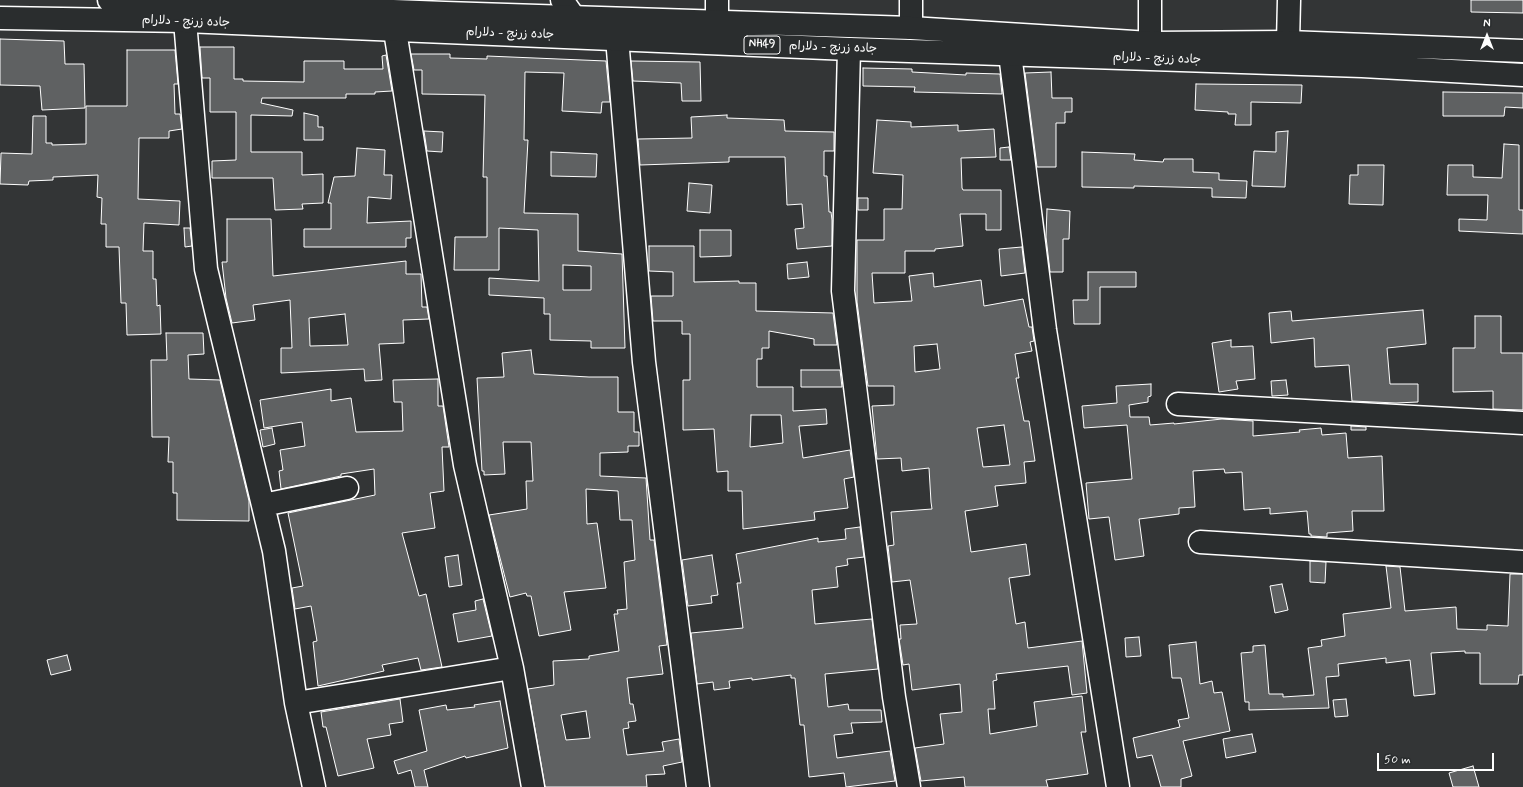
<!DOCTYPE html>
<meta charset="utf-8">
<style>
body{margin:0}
#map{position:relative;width:1523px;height:787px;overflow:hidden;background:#333536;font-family:Mynerve,sans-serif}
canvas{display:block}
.north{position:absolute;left:1467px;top:16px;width:40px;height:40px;-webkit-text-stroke:3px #2a2d2e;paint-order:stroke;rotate:0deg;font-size:11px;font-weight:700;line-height:16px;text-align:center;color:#fff}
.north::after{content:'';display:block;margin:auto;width:14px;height:18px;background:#fff;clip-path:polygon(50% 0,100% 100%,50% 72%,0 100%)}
.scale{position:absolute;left:1377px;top:753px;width:117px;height:18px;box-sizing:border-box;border:2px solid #fff;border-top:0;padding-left:5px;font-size:12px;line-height:14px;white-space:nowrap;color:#fff;-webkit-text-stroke:3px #2a2d2e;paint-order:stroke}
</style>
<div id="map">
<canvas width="1523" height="787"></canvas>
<div class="north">N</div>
<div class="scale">50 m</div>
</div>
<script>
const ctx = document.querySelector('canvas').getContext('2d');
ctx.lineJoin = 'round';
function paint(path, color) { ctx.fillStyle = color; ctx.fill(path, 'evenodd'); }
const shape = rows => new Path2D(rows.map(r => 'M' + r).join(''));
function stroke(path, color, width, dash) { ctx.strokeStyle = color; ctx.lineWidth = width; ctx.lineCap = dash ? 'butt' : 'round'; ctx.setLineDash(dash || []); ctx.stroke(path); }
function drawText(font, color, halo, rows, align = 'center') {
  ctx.font = font + ' Mynerve,"Playpen Sans Arabic",sans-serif'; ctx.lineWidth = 3; ctx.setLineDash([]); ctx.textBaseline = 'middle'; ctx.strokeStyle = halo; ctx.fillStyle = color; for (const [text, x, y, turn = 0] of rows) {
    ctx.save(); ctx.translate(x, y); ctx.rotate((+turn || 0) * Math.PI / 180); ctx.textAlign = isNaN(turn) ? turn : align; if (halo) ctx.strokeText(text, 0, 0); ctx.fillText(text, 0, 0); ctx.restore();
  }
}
const building = shape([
 [1471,0,1523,0,1523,13,1471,12,1471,0],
 [0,39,64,41,65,64,84,64,85,108,42,110,40,86,0,85,0,39],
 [200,47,234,47,234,79,243,79,243,81,304,82,304,61,344,61,344,69,383,69,382,56,386,55,392,91,375,92,375,94,346,94,346,98,262,98,261,103,293,110,292,116,251,115,251,152,302,152,302,175,323,174,323,203,302,204,303,209,275,210,273,178,212,178,212,161,236,160,236,112,210,112,210,78,202,78,200,47],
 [127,50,175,50,178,84,174,84,175,114,180,114,182,129,169,131,169,138,139,138,138,199,180,201,179,225,144,223,143,251,153,251,153,279,156,279,157,306,160,305,161,334,127,335,126,303,121,303,119,247,106,247,106,224,101,224,102,198,97,197,98,175,53,177,53,180,29,181,28,185,0,184,1,153,32,154,33,116,46,116,46,143,52,143,52,145,86,144,86,106,127,106,127,50],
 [411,54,450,54,450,58,487,59,487,56,606,61,610,102,602,102,601,113,562,111,564,73,525,72,524,140,528,140,524,213,578,214,578,251,622,254,625,348,591,348,591,341,550,340,550,314,544,314,544,298,489,295,489,278,539,281,538,230,499,228,499,270,454,270,455,237,487,237,487,177,483,177,485,95,422,94,422,70,414,70,411,54],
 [563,265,591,266,591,290,563,290,563,265],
 [631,61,700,62,701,101,682,101,681,83,633,81,631,61],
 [863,68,912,69,912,72,966,75,966,73,1000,74,1002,94,914,92,915,87,863,86,863,68],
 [1051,72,1052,98,1072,98,1072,112,1065,112,1065,123,1056,123,1056,167,1037,167,1025,73,1051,72],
 [1196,84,1302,85,1301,103,1251,102,1251,125,1235,125,1236,114,1228,114,1228,112,1195,110,1196,84],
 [1443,92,1523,93,1523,108,1505,107,1504,116,1443,116,1443,92],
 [304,113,318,116,318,127,323,127,323,140,304,140,304,113],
 [727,115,727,118,784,120,785,131,834,132,834,151,824,151,824,176,827,176,829,212,831,212,832,220,832,246,797,249,795,229,804,228,802,204,787,205,785,157,729,157,729,162,640,165,638,139,692,138,691,117,727,115],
 [877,120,911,122,911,127,958,125,958,131,994,129,996,157,961,158,962,188,963,190,1001,190,1001,230,986,230,986,214,960,214,963,246,935,249,935,251,905,251,905,273,872,273,874,303,912,301,909,276,933,273,934,287,981,280,984,306,1023,299,1029,327,1032,327,1034,341,1030,342,1032,351,1015,354,1019,378,1016,378,1024,421,1029,421,1035,461,1024,462,1026,483,995,486,998,506,965,511,971,552,1026,544,1030,575,1009,578,1016,624,1025,622,1028,648,1082,641,1087,693,1072,695,1068,666,996,674,997,680,993,681,995,709,988,709,990,734,1037,726,1034,702,1082,696,1086,732,1081,732,1088,774,1046,780,1048,787,965,787,964,777,921,781,915,748,944,744,940,714,962,712,960,684,912,690,909,664,903,665,899,639,901,639,900,625,917,624,910,580,892,582,888,546,894,545,891,512,932,509,931,502,929,468,902,471,901,458,877,459,872,406,894,405,894,386,868,386,857,302,857,240,884,240,884,209,902,209,903,175,873,173,877,120],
 [937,344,940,369,915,372,914,346,937,344],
 [1004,425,1010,465,983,467,977,428,1004,425],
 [424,131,443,132,442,152,427,151,424,131],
 [1288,131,1285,187,1252,186,1254,151,1276,152,1276,132,1288,131],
 [1504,144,1519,145,1519,210,1523,210,1523,234,1459,231,1459,219,1487,220,1488,195,1447,195,1448,165,1473,165,1473,177,1502,178,1504,144],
 [1009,147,1011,160,1000,160,1000,148,1009,147],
 [357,148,385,150,384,175,392,175,391,199,368,197,367,223,411,221,411,238,406,238,406,247,304,247,304,229,331,229,331,203,328,203,334,177,355,176,357,148],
 [551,152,597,154,596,177,551,176,551,152],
 [1082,152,1135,154,1134,160,1163,162,1164,159,1193,159,1193,172,1219,173,1219,180,1247,181,1246,198,1212,197,1212,188,1134,186,1134,188,1082,187,1082,152],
 [1358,165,1384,165,1383,205,1349,204,1350,175,1358,175,1358,165],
 [689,183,712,185,710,213,687,211,689,183],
 [858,198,868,198,868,210,858,210,858,198],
 [1047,209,1070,211,1069,239,1063,239,1063,272,1050,272,1046,237,1047,209],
 [227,219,271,219,273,276,406,261,406,274,421,274,422,307,427,307,429,319,403,320,404,343,379,344,382,380,365,381,364,369,281,373,281,348,292,348,290,300,253,305,255,320,232,323,226,298,222,262,227,262,227,219],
 [345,314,348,345,310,346,309,318,345,314],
 [184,228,190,228,192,246,185,247,184,228],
 [700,230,731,230,731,256,700,257,700,230],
 [649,246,694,246,694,282,739,281,739,283,756,283,756,311,833,313,837,345,814,345,814,339,769,331,769,348,762,348,762,359,757,359,757,387,793,387,793,411,826,409,827,424,799,426,803,458,850,450,854,477,844,479,848,508,814,512,815,520,743,529,742,491,728,491,728,471,717,472,714,429,683,430,683,380,690,380,690,334,682,334,682,321,653,321,651,296,673,296,673,272,649,271,649,246],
 [751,415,781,415,783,443,750,447,751,415],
 [1022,247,1025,273,1001,276,999,249,1022,247],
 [807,262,809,277,788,279,787,264,807,262],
 [1088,272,1136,272,1136,287,1100,287,1100,324,1074,324,1073,300,1088,300,1088,272],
 [1423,310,1426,344,1387,348,1390,384,1418,384,1418,402,1396,403,1352,401,1349,365,1315,367,1314,338,1271,343,1269,313,1291,311,1292,321,1423,310],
 [1475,316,1501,316,1501,353,1523,353,1523,410,1493,409,1493,391,1453,392,1453,348,1475,348,1475,316],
 [166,333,203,333,204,354,188,355,189,379,220,380,249,501,249,521,177,520,177,493,173,493,173,462,168,462,169,437,152,437,151,360,167,360,166,333],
 [1231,340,1231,347,1253,346,1255,379,1236,381,1238,389,1219,392,1212,343,1231,340],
 [531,350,534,374,589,377,618,377,618,412,634,412,634,432,639,432,639,446,628,446,628,452,600,453,600,476,646,478,650,540,654,540,667,645,659,646,663,674,627,678,630,704,633,704,636,721,628,722,629,728,623,729,627,755,664,751,662,742,679,739,682,762,663,766,665,774,646,775,647,787,545,787,528,689,554,685,553,661,589,659,589,656,619,651,614,614,618,614,617,610,627,609,624,562,635,560,632,520,620,520,618,491,586,489,587,524,597,523,606,588,564,592,571,630,539,636,531,596,527,596,526,593,510,597,489,515,527,509,526,481,533,481,531,442,503,442,505,474,484,475,484,471,482,471,477,378,504,377,502,353,531,350],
 [586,711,590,738,566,740,561,715,586,711],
 [801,370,840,370,842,387,801,387,801,370],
 [438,379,438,406,443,406,449,447,442,447,444,491,430,493,435,528,402,533,419,596,426,594,442,667,421,670,418,658,382,665,384,671,318,686,313,642,317,641,311,606,295,609,292,588,303,586,288,513,375,495,374,469,341,474,341,476,281,489,279,471,283,470,280,450,305,446,302,422,264,428,260,400,331,389,331,401,351,398,356,432,403,431,402,402,394,402,393,380,438,379],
 [1286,380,1288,395,1272,396,1271,381,1286,380],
 [1151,384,1151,396,1148,397,1148,402,1129,405,1130,417,1149,417,1150,425,1174,423,1174,424,1222,419,1253,421,1253,436,1300,432,1299,430,1321,428,1322,435,1346,433,1348,458,1382,456,1384,511,1352,511,1353,531,1327,533,1327,537,1311,536,1311,534,1309,534,1307,511,1270,514,1270,508,1244,510,1242,472,1225,473,1224,469,1193,471,1195,507,1179,508,1179,514,1139,519,1144,556,1115,560,1109,517,1089,519,1086,483,1132,479,1127,425,1084,428,1082,406,1117,403,1116,386,1151,384],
 [1351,426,1366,427,1366,430,1351,430,1351,426],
 [272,428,275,444,263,447,260,430,272,428],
 [860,527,864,557,847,559,848,565,836,567,838,587,812,590,815,624,872,619,878,669,825,674,828,707,848,704,849,710,881,710,882,722,851,723,853,733,834,735,837,758,890,751,895,781,846,787,844,773,809,777,804,725,800,725,795,678,791,678,791,675,752,680,752,678,729,681,730,688,714,690,713,682,697,684,691,633,743,628,737,583,741,583,736,554,818,538,818,542,846,539,845,529,860,527],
 [458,555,462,585,449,587,445,557,458,555],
 [712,555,718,595,711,596,712,603,688,606,682,560,712,555],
 [1310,561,1326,562,1325,583,1310,582,1310,561],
 [1386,566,1400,567,1405,611,1456,607,1457,629,1487,630,1487,625,1508,626,1510,574,1523,574,1523,675,1519,675,1518,684,1480,684,1480,653,1465,653,1465,651,1431,653,1435,694,1414,696,1410,660,1386,663,1386,658,1338,664,1339,676,1326,677,1329,708,1249,710,1249,702,1245,702,1241,653,1253,652,1253,646,1265,645,1269,694,1283,694,1283,697,1314,695,1308,648,1322,646,1321,640,1345,636,1343,614,1391,608,1386,566],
 [1282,584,1288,610,1275,613,1270,586,1282,584],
 [483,599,492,636,458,642,453,614,476,610,475,601,483,599],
 [1139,637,1141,656,1126,657,1125,638,1139,637],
 [1196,642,1200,684,1212,681,1214,693,1222,692,1230,731,1183,741,1192,776,1181,779,1181,787,1161,787,1152,755,1137,758,1133,738,1180,727,1178,720,1189,718,1181,678,1172,678,1169,645,1196,642],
 [67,655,71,670,51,675,47,660,67,655],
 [400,699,403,722,389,724,391,735,367,739,374,768,338,776,326,727,323,727,321,712,400,699],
 [1346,699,1348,716,1335,717,1333,700,1346,699],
 [500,701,508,748,466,758,465,756,424,770,428,787,415,787,411,770,398,774,394,761,427,751,419,710,446,705,447,710,475,707,474,705,500,701],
 [1252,734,1256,752,1226,758,1223,739,1252,734],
 [1473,766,1479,787,1453,787,1449,773,1473,766]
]);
paint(building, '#5f6162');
stroke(building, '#fff', 1);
const minor = shape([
 [562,0,574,17],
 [185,21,206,269,274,551,296,703,314,787],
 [717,22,717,0],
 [911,28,911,0],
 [395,31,465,465,512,668,533,787],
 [617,38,644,362,698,787],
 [1288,42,1289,0],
 [1150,43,1150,0],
 [849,49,843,291,894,697,909,787],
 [1010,54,1045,330,1118,787],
 [1178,404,1523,423],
 [263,505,347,488],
 [1200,542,1523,562],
 [296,703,512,668]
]);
const highway = shape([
 [109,0,445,13,911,28,1150,43,1288,42,1523,51],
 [0,18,185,21,849,49,1362,66,1523,75]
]);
stroke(minor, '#fff', 25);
stroke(highway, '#fff', 25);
stroke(minor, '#2a2d2e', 22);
stroke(highway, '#2a2d2e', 22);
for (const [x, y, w] of [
 [762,45,36]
]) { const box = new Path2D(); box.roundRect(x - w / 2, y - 9, w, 18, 3); ctx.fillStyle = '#2a2d2e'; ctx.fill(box); stroke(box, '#fff', 1); }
drawText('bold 11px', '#fff', null, [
 ["NH49",762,45]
]);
drawText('12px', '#fff', '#2a2d2e', [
 ["جاده زرنج - دلارام",186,22,2],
 ["جاده زرنج - دلارام",510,34,2],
 ["جاده زرنج - دلارام",833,48,2],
 ["جاده زرنج - دلارام",1157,59,2]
]);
</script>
